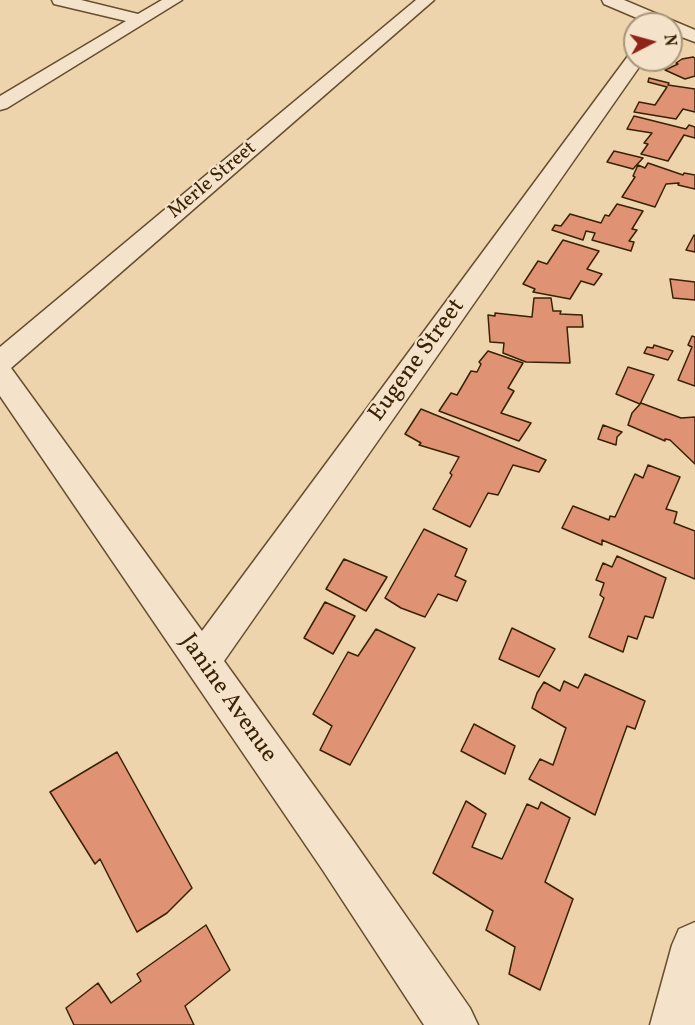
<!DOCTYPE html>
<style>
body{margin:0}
#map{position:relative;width:695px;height:1025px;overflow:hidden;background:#eed4ad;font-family:Vollkorn,serif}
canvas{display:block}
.north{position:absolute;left:623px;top:12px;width:60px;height:60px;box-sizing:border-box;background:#f4e3ca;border:2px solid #a9957a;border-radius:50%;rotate:84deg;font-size:16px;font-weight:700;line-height:24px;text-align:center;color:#392103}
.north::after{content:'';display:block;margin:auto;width:21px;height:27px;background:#8f2418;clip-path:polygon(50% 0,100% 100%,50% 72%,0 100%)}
</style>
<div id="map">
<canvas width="695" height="1025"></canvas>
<div class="north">N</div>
</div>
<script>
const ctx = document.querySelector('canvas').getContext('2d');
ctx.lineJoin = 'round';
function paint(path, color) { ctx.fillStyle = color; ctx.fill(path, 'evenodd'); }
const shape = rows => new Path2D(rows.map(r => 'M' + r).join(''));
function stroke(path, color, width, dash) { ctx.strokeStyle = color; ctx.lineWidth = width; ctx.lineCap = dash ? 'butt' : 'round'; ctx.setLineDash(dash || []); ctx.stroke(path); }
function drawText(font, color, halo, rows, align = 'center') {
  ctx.font = font + ' Vollkorn,serif'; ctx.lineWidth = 4.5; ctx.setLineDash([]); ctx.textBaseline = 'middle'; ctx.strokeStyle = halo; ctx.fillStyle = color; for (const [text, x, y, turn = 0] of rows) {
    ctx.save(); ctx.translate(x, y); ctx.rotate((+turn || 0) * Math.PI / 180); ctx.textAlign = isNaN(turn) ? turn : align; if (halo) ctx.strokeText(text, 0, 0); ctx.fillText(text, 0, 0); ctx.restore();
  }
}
const building = shape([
 [693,57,695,58,695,76,685,79,665,70,678,64,676,63,682,59,693,57],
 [649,78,669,83,668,85,695,89,695,112,683,109,676,119,634,112,639,102,655,105,667,87,648,82,649,78],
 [634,116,686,129,689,125,695,127,695,138,684,135,668,161,641,154,648,144,644,143,652,133,627,129,634,116],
 [614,151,643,158,633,169,607,162,614,151],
 [648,163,683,175,684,173,695,175,695,189,678,185,679,183,666,184,655,207,622,197,635,177,633,176,638,165,645,168,648,163],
 [617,204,643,211,632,229,637,230,629,241,634,242,631,251,592,240,595,233,586,231,583,240,552,230,555,225,561,226,570,214,601,223,605,215,609,216,617,204],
 [694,235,695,236,695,252,686,250,694,235],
 [563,240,599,251,587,269,602,274,594,285,581,281,570,299,533,292,535,289,523,284,538,261,547,264,563,240],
 [670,279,695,282,695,300,673,298,670,279],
 [534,298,551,298,553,311,561,311,560,314,582,315,583,327,567,327,570,363,526,362,503,353,504,343,490,342,488,315,495,316,495,313,532,317,534,298],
 [692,336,695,337,695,386,678,380,692,347,688,345,692,336],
 [654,345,673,351,668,360,644,353,647,347,653,348,654,345],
 [488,351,523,363,508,388,514,391,501,413,531,423,519,441,439,411,451,393,457,395,471,371,477,372,481,364,479,362,488,351],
 [628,367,654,375,640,404,616,394,628,367],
 [641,403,681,418,695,417,695,464,670,440,665,439,665,441,628,425,632,413,641,403],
 [421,409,546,460,539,472,513,465,498,495,488,493,470,527,433,509,452,475,450,473,459,457,419,445,421,443,405,434,421,409],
 [603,425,622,432,617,437,616,445,598,439,603,425],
 [648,465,680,477,666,509,677,512,674,523,695,531,695,579,602,540,602,545,562,528,573,506,609,520,610,516,615,517,635,474,643,478,648,465],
 [424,529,467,549,455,576,466,581,457,601,438,594,425,617,401,608,385,598,424,529],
 [617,556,666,578,653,618,645,616,637,639,628,636,623,652,589,637,604,598,600,595,604,583,596,580,603,563,612,567,617,556],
 [344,559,387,577,366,611,326,589,344,559],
 [325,602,355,616,333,654,304,638,325,602],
 [512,628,555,649,539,677,499,659,512,628],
 [376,629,415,648,350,765,320,750,332,726,313,714,348,652,358,656,376,629],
 [585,674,645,701,635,729,627,726,595,815,529,779,540,759,553,765,566,728,532,708,537,693,544,682,560,691,564,681,578,688,585,674],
 [474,724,515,746,505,774,461,751,474,724],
 [117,752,192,888,167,913,137,932,100,859,95,864,50,792,117,752],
 [466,801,486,814,472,847,502,859,527,804,538,809,541,802,570,818,545,882,573,899,540,990,509,974,515,947,486,930,493,911,433,873,466,801],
 [206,925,230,970,185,1006,194,1025,74,1025,66,1008,98,983,111,1003,141,981,137,974,206,925]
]);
paint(building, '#e09374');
stroke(building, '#392103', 1.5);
const minor = shape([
 [52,0,81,0,138,14,162,0,182,0,7,108,0,110,0,96,126,21,54,4,52,0],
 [416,0,434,0,11,368,202,631,628,56,635,54,635,60,644,60,224,661,352,839,470,1008,478,1025,424,1025,322,869,0,396,0,347,416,0],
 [602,0,624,0,695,30,695,42,671,33,671,24,651,24,604,4,602,0],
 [695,922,695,1025,650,1025,672,945,679,929,695,922]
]);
stroke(minor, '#664e2e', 3);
paint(minor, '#f4e3ca');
drawText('20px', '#392103', '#f4e3ca', [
 ["Merle Street",213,181,-40]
]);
drawText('24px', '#392103', '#f4e3ca', [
 ["Eugene Street",418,361,-54],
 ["Janine Avenue",227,699,55]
]);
</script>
